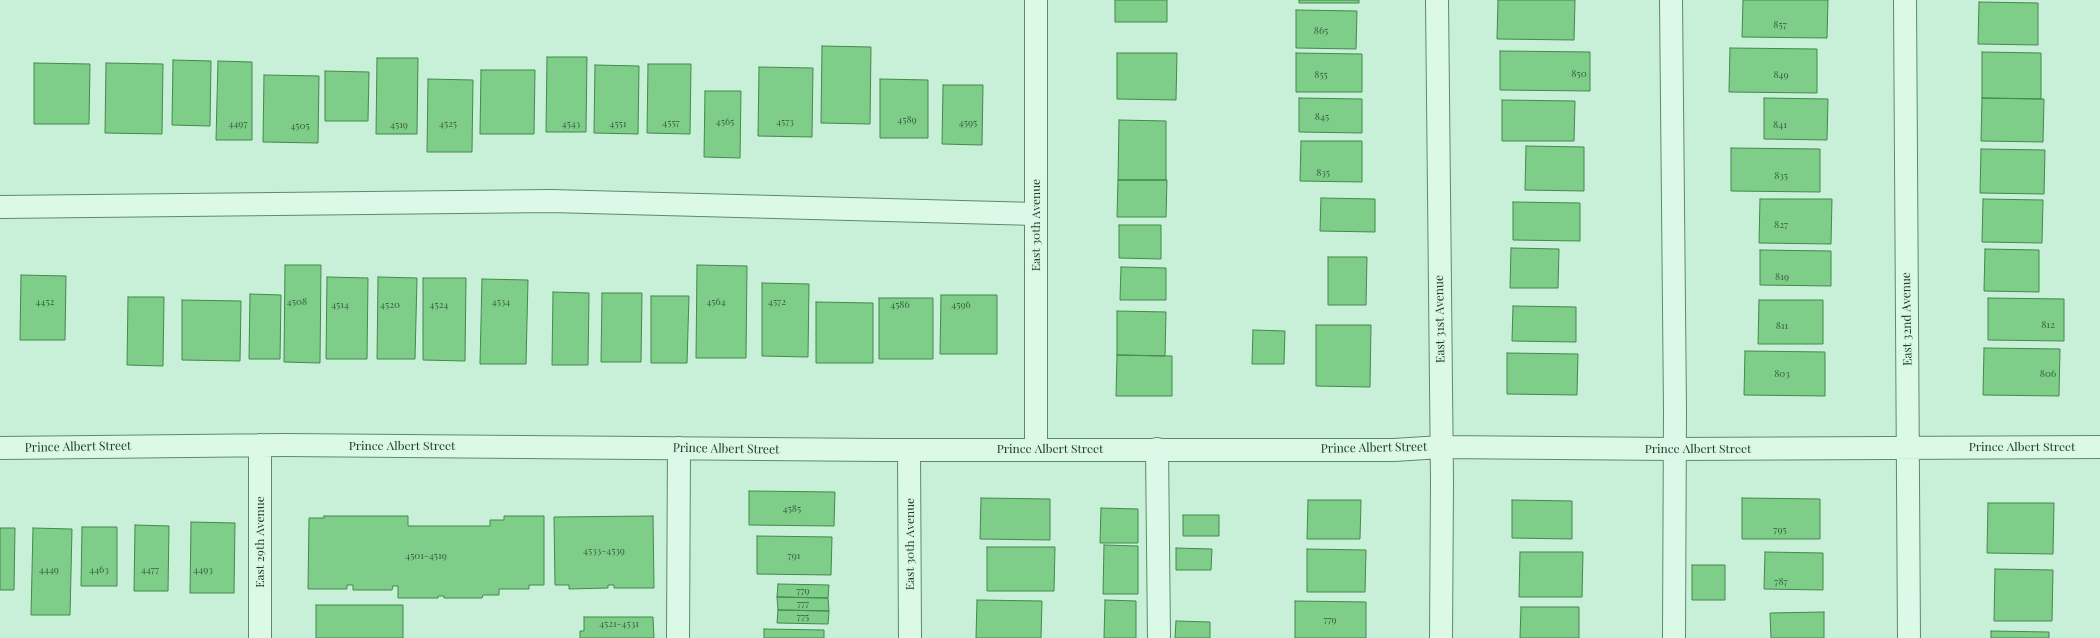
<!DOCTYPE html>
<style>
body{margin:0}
canvas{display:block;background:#c8efd8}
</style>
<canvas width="2100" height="638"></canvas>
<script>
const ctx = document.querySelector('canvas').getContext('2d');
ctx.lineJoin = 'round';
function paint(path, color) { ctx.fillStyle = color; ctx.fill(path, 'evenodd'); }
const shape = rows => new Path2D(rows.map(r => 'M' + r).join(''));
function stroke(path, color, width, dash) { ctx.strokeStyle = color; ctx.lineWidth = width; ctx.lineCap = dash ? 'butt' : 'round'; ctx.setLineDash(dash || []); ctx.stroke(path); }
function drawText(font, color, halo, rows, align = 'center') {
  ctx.font = font + ' "Playfair Display",serif'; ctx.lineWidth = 3; ctx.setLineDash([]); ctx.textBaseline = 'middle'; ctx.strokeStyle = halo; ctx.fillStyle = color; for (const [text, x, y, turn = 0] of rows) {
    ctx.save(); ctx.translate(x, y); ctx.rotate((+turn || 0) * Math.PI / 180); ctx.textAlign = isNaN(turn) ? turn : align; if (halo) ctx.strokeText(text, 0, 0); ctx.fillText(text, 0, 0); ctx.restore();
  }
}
const building = shape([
 [1115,0,1167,0,1167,22,1115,22,1115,0],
 [1299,0,1359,0,1359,3,1299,3,1299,0],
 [1498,0,1575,0,1574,40,1497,39,1498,0],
 [1743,0,1828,0,1827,38,1742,37,1743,0],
 [1979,2,2038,3,2038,45,1978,44,1979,2],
 [1296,10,1357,11,1356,49,1296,48,1296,10],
 [822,46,871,47,870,124,821,123,822,46],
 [1730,48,1817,49,1817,93,1729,92,1730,48],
 [1500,51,1590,52,1590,91,1500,90,1500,51],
 [1982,52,2041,53,2041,99,1982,98,1982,52],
 [1117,53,1177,53,1176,100,1117,99,1117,53],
 [1296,53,1362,54,1362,92,1296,92,1296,53],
 [547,57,587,57,586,132,546,132,547,57],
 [377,58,418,58,417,134,376,134,377,58],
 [173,60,211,61,210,126,172,125,173,60],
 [218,61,252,62,252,140,216,140,218,61],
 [34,63,90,64,89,124,34,124,34,63],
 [106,63,163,64,162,134,105,133,106,63],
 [648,64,691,64,690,134,647,133,648,64],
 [595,65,639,66,638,134,594,133,595,65],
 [759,67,813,68,812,137,758,136,759,67],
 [481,70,535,70,534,134,480,134,481,70],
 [325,71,369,72,368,121,325,121,325,71],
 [264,75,319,76,318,143,263,142,264,75],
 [428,79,473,80,472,152,427,152,428,79],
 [880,79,928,80,928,138,880,138,880,79],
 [943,85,983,85,982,145,942,144,943,85],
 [705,91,741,91,740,158,704,157,705,91],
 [1299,98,1362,99,1362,133,1299,132,1299,98],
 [1764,98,1828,99,1827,140,1764,139,1764,98],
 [1982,98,2044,99,2043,142,1981,141,1982,98],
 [1502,100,1575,101,1574,141,1502,141,1502,100],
 [1119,120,1166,121,1166,180,1118,180,1119,120],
 [1301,141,1362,141,1362,182,1300,181,1301,141],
 [1526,146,1584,147,1584,191,1525,190,1526,146],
 [1731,148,1820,149,1820,192,1731,191,1731,148],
 [1981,149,2045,150,2044,194,1980,193,1981,149],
 [1118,180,1167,180,1166,217,1117,217,1118,180],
 [1321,198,1375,199,1375,232,1320,231,1321,198],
 [1760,199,1832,199,1831,244,1759,243,1760,199],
 [1983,199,2043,200,2042,243,1982,242,1983,199],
 [1513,202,1580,203,1580,241,1513,240,1513,202],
 [1119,225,1161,225,1161,259,1119,258,1119,225],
 [1511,248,1559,249,1558,288,1510,288,1511,248],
 [1985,249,2039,250,2039,292,1984,291,1985,249],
 [1760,250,1831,251,1831,286,1760,285,1760,250],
 [1328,257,1367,257,1366,305,1328,305,1328,257],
 [285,265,321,265,320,363,284,362,285,265],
 [697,265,747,266,746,358,696,358,697,265],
 [1121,267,1166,268,1166,300,1120,300,1121,267],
 [21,275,66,276,65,340,20,340,21,275],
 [327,277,368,278,367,359,326,359,327,277],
 [378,277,417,278,415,359,377,359,378,277],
 [423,278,466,278,465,361,423,360,423,278],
 [482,279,528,280,526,364,480,364,482,279],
 [762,283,809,284,808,357,762,356,762,283],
 [553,292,589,293,588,365,552,365,553,292],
 [602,293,642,293,641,362,601,362,602,293],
 [250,294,281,295,280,359,249,359,250,294],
 [941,295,997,295,997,354,940,354,941,295],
 [651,296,689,296,687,363,651,363,651,296],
 [128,297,164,297,163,366,127,365,128,297],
 [879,298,933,298,933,359,879,359,879,298],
 [1988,298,2064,299,2064,341,1988,340,1988,298],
 [182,300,241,301,240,361,182,360,182,300],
 [1759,300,1823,300,1823,344,1758,344,1759,300],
 [816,302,873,303,873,363,816,363,816,302],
 [1513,306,1576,307,1576,342,1512,341,1513,306],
 [1117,311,1166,312,1165,356,1117,355,1117,311],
 [1316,325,1371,325,1370,387,1316,386,1316,325],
 [1253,330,1285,331,1284,364,1252,364,1253,330],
 [1984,348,2060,349,2059,396,1983,395,1984,348],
 [1745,351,1825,352,1825,396,1744,395,1745,351],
 [1507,353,1578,354,1577,395,1507,394,1507,353],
 [1117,355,1172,356,1172,396,1116,396,1117,355],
 [749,491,835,492,834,526,749,525,749,491],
 [981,498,1050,499,1050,540,980,539,981,498],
 [1742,498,1820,499,1820,539,1742,539,1742,498],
 [1308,500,1361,500,1360,539,1307,539,1308,500],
 [1512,500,1572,501,1572,539,1512,538,1512,500],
 [1988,503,2054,503,2053,554,1987,553,1988,503],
 [1101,508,1138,509,1138,543,1100,543,1101,508],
 [1183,515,1219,515,1219,536,1183,536,1183,515],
 [324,516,408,516,408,526,490,526,490,520,504,520,504,516,544,516,544,585,529,585,529,589,499,589,499,595,483,595,482,598,444,598,444,596,438,596,438,598,398,598,398,586,393,586,392,590,353,590,353,585,347,585,347,589,308,589,309,518,324,518,324,516],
 [653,516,654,588,614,588,614,585,608,585,608,588,569,589,569,585,555,585,554,517,653,516],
 [191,522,235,523,234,593,190,593,191,522],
 [135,525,169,526,168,591,134,591,135,525],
 [82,527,117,527,117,586,81,586,82,527],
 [0,528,15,528,14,590,0,590,0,528],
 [33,528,72,529,70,615,31,615,33,528],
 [757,536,832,537,831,575,757,574,757,536],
 [1104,545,1138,546,1138,594,1103,594,1104,545],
 [987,547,1055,547,1054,591,987,591,987,547],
 [1176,548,1212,549,1211,570,1176,570,1176,548],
 [1307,549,1366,550,1365,592,1307,592,1307,549],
 [1520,552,1583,552,1582,597,1519,597,1520,552],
 [1765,552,1823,553,1823,590,1764,589,1765,552],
 [1692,565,1725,565,1725,600,1692,600,1692,565],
 [1995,569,2053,570,2052,621,1994,621,1995,569],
 [778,584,829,585,828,598,777,597,778,584],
 [777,597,828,598,829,611,778,610,777,597],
 [977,600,1042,601,1041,638,976,638,977,600],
 [1105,600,1136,601,1136,638,1104,638,1105,600],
 [1295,601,1366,602,1366,638,1295,638,1295,601],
 [316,605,403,605,403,638,316,638,316,605],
 [1521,607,1579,607,1579,638,1520,638,1521,607],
 [778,610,829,611,828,624,777,623,778,610],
 [1824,612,1824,638,1771,638,1770,613,1824,612],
 [584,617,653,617,654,638,580,638,580,631,584,631,584,617],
 [1176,621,1210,622,1210,638,1175,638,1176,621],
 [764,629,824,630,824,638,764,638,764,629],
 [1991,631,2049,632,2049,638,1991,638,1991,631]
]);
paint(building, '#7ecd89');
stroke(building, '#438a4b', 1);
const minor = shape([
 [1036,0,1036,449],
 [1437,0,1442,481,1441,638],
 [1671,0,1675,409,1674,638],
 [1905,0,1909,638],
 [0,207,551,201,1036,214],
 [260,445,260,638],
 [0,448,283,445,881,450,1394,450,1441,447,1674,449,2100,447],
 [1157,449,1159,638],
 [909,450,910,638],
 [678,638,679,448]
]);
stroke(minor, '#5d8b68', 24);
stroke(minor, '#dcf9e8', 22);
drawText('10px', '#38603f', null, [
 ["857",1780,25],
 ["865",1321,31],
 ["850",1579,74],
 ["855",1321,75],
 ["849",1781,75],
 ["845",1322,117],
 ["4589",907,120],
 ["4565",725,122],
 ["4573",785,122],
 ["4557",671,123],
 ["4595",968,123],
 ["4497",238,124],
 ["4525",448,124],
 ["4543",571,124],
 ["4551",618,124],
 ["4519",399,125],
 ["841",1780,125],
 ["4505",300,126],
 ["835",1323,173],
 ["835",1781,176],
 ["827",1781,225],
 ["819",1782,277],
 ["4452",45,302],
 ["4508",297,302],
 ["4534",501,302],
 ["4564",716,302],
 ["4572",777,302],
 ["4514",340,305],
 ["4520",390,305],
 ["4524",439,305],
 ["4586",900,305],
 ["4596",961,305],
 ["812",2048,325],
 ["811",1782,326],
 ["803",1782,374],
 ["806",2048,374],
 ["4585",792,509],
 ["795",1780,530],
 ["4533-4539",604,551],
 ["4501-4519",426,556],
 ["791",794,556],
 ["4449",49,570],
 ["4463",99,570],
 ["4477",150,570],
 ["4493",203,570],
 ["787",1781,582],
 ["779",803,591],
 ["777",803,604],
 ["775",803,617],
 ["779",1330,620],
 ["4521-4531",619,624]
]);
drawText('12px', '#203c26', '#d8f6e5', [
 ["East 30th Avenue",1036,225,-90],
 ["East 31st Avenue",1440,319,-91],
 ["East 32nd Avenue",1907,319,-91],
 ["Prince Albert Street",402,446],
 ["Prince Albert Street",78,447,-1],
 ["Prince Albert Street",2022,447],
 ["Prince Albert Street",1374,448,-1],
 ["Prince Albert Street",726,449,1],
 ["Prince Albert Street",1050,449],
 ["Prince Albert Street",1698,449],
 ["East 29th Avenue",260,542,-90],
 ["East 30th Avenue",910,544,-90]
]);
</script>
